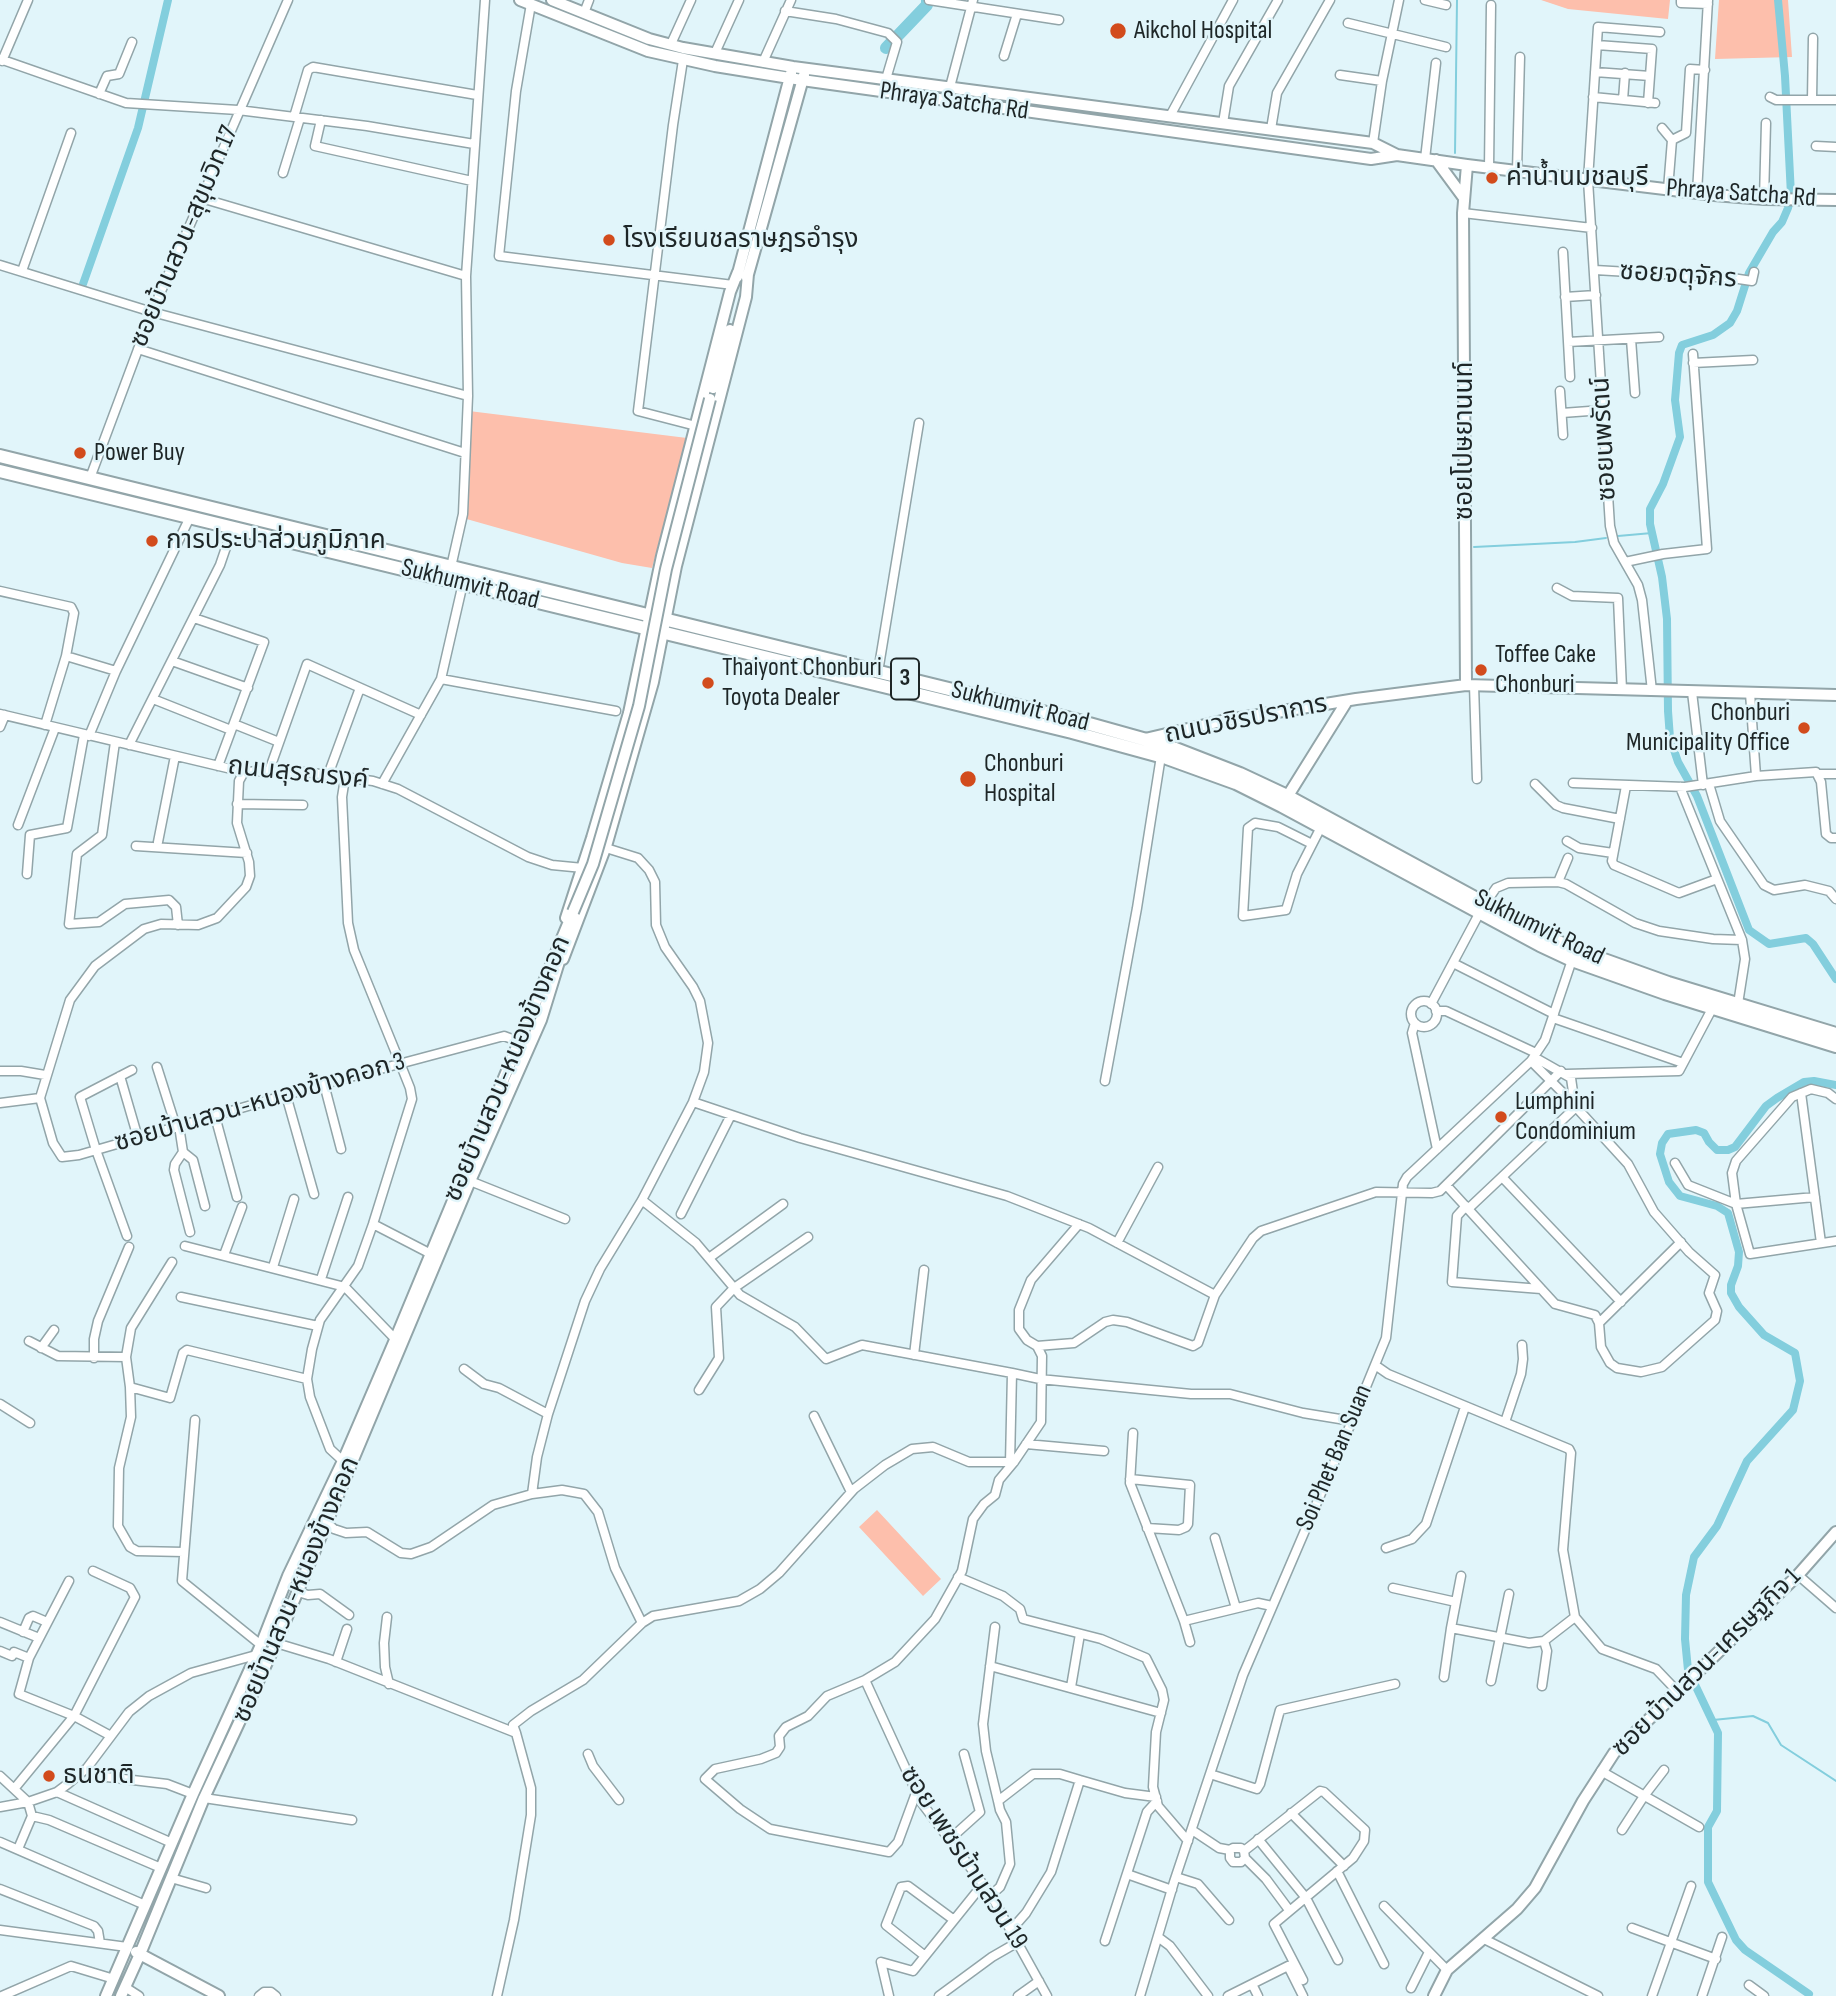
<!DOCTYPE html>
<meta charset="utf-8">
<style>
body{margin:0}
canvas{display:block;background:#e1f5fa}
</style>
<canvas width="1836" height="1996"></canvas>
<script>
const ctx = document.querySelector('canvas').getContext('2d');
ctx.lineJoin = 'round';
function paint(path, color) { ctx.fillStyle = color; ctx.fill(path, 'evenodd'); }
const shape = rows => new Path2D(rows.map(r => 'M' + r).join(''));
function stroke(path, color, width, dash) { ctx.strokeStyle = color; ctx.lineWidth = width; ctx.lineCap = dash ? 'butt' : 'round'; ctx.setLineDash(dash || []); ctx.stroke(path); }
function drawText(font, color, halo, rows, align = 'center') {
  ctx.font = font + ' "Sofia Sans Condensed","Noto Sans Thai",sans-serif'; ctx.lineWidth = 5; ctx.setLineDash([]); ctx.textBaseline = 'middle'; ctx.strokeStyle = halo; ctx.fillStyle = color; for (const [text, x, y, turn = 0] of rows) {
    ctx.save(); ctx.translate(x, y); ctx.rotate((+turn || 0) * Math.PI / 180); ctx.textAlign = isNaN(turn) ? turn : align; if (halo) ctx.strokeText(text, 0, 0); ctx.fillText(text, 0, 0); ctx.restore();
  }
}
paint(shape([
 [1541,0,1670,0,1668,19,1568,9],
 [1719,0,1788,0,1792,57,1715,59],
 [469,411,687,438,652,568,622,563,463,518],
 [877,1510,941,1579,923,1596,859,1527]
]), '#fdbfac');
stroke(shape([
 [1455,153,1457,0],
 [1618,536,1652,533],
 [1474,547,1575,542,1606,538],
 [1713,1720,1753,1716,1768,1723,1781,1745,1836,1781]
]), '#83cedd', 2);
stroke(shape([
 [1778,0,1785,76,1791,195,1788,208,1782,222,1773,232,1749,273,1737,311,1730,323,1713,335,1682,345,1679,353,1675,400,1680,437,1663,484,1650,509,1650,524,1662,577,1667,619,1668,711,1670,738,1678,762,1697,796,1749,930,1769,944,1806,938,1813,944,1836,979],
 [83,284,138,128,168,0],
 [1809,1994,1745,1950,1736,1940,1708,1882,1708,1827,1717,1811,1718,1733,1688,1670,1685,1639,1686,1595,1694,1557,1717,1526,1747,1461,1793,1410,1800,1381,1795,1353,1764,1335,1739,1307,1731,1293,1731,1285,1738,1266,1739,1252,1728,1213,1717,1206,1680,1196,1669,1182,1660,1154,1662,1143,1668,1134,1696,1130,1704,1133,1709,1142,1717,1150,1728,1150,1735,1147,1766,1106,1777,1098,1804,1082,1814,1081,1836,1085]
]), '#83cedd', 8);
stroke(shape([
 [886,48,927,5,927,0]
]), '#83cedd', 12);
const street = shape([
 [929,0,1059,20],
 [1425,0,1446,5],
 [1681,0,1681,3,1708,4],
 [531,4,516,91,499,256,733,285],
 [785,11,836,19,888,33,897,42,886,79],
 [584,13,589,0],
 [1348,23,1446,47],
 [671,44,691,0],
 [1597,45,1652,49,1648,103],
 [715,53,739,0],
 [1004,56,1017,14],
 [0,59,126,103,238,110,367,126,474,144],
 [683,60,673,125,638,411,696,426],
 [2,61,28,0],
 [763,62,791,0],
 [1595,72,1650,76],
 [1340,75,1382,81],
 [950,87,973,0],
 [99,94,107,76,119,74,132,42],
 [1593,97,1655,103],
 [1770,97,1776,100,1836,100],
 [1623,100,1625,73],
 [1812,100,1813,38],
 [1170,116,1233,0],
 [294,117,308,70,313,67,477,95],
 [321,120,315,146,472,181],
 [1223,123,1229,86,1278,0],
 [1662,128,1672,140,1686,133,1690,69,1705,70],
 [1271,129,1277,93,1330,0],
 [1373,143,1382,81,1399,0],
 [1816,146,1836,147],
 [1425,159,1436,63],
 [1489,168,1491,5],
 [1517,171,1520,57],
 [283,173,300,118],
 [1668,189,1672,140],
 [1697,193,1708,0],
 [201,198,466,276],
 [1764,199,1766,123],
 [1463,213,1592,228],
 [1563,252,1570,377],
 [0,265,152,312,468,396],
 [1595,270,1732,278,1752,281,1754,272],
 [22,271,71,133],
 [1565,297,1596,295],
 [1631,339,1635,393],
 [1568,342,1659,337],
 [138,349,465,453],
 [1693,363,1753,360],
 [1560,391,1563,435],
 [1562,413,1603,410],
 [90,478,152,312,288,0],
 [1625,562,1663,554,1707,549,1693,354],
 [451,567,463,514,468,396,466,276,485,0],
 [1557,588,1572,596,1618,598,1622,690],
 [0,591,71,607,74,613,66,656,45,725],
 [194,618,264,642,218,766],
 [66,656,116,671],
 [172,661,248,688],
 [878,672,919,423],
 [441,679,616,711],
 [1474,685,1477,779],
 [1652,691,1642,600,1638,585,1614,543,1610,526,1588,180,1598,27,1660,32],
 [1692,692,1703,785],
 [1750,693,1756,776],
 [153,699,231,730],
 [0,714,244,772,260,771,305,772,373,781,398,789,528,857,552,865,583,868],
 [234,724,279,742],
 [0,727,5,715],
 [89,736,116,671,190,517],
 [115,742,102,835,77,854,69,924,99,922,125,904,169,900,176,907,178,925],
 [129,745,220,565,233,527],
 [269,771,307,664,421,715],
 [1819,774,1836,774],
 [328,775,360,688],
 [1573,783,1685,787,1756,776,1816,772,1821,782,1826,834,1831,838,1836,838],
 [382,784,441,679,463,583],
 [1535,784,1556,805,1563,808,1620,819],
 [1709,784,1720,821,1764,885,1774,890,1805,885,1829,891,1836,899],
 [1626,786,1612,861,1614,865,1679,893,1717,879],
 [1680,787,1742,940,1745,959,1738,1004],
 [237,804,303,805],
 [18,825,55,728],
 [1567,841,1579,848,1613,853],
 [158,842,175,756],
 [1312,844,1278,827,1255,823,1248,828,1243,916,1286,910,1297,874,1321,827],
 [136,846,247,853],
 [27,874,30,835,67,828,84,735],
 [1558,882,1568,858],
 [1485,904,1496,888,1508,883,1558,882,1566,884,1635,923,1659,931,1713,939,1742,940],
 [1453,963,1554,1014],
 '1411 1014a13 13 0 1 1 26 0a13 13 0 1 1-26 0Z',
 [1431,1004,1480,912],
 [1436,1011,1446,1011,1536,1053],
 [1553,1018,1683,1063],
 [1415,1023,1412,1033,1437,1149],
 [1531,1061,1574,1104],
 [157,1067,176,1127],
 [0,1071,21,1071,45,1075],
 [1566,1074,1679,1071,1713,1007],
 [120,1076,138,1138],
 [1105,1081,1137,908,1161,756],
 [324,1084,341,1149],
 [1801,1093,1821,1243],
 [286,1095,314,1194],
 [40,1098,53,1143,62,1157,79,1155,324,1084,504,1036,520,1042],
 [40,1098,70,1000,95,966,144,929,161,924,198,925,217,918,246,887,250,876,249,862,237,823,239,781,244,772],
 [1836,1099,1828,1093,1811,1089,1792,1097,1736,1161,1732,1173,1736,1204,1750,1254,1836,1241],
 [693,1102,800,1138,1007,1196,1089,1228,1215,1295],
 [0,1103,40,1098],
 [215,1116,237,1197],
 [179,1126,183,1152,175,1164,174,1170,190,1232],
 [183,1152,193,1160,205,1206],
 [1675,1163,1688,1185,1736,1204,1815,1197],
 [1502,1177,1621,1302],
 [470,1181,565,1219],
 [1447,1186,1555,1304,1595,1315,1599,1323,1601,1347,1610,1363,1617,1368,1641,1372,1662,1367,1715,1320,1717,1311,1709,1293,1715,1275,1689,1252,1654,1212,1628,1164,1575,1106,1571,1078,1534,1057],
 [642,1200,696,1243,740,1295,795,1327,826,1359,862,1345,1012,1373,1010,1463],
 [1466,1206,1457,1216,1452,1282,1541,1289],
 [1468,1209,1576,1107],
 [681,1214,731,1115],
 [373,1224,431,1254],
 [127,1236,96,1150,80,1097,132,1070],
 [1117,1243,1158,1167],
 [185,1246,345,1287,398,1342],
 [224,1255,242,1207],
 [709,1258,783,1204],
 [172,1262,131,1328,126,1357,130,1387,170,1398,183,1353,187,1350,307,1379],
 [273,1267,294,1199],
 [321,1279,348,1197],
 [181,1297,318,1326],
 [1599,1323,1681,1242],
 [29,1341,58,1356,126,1357],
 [1037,1346,1074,1343,1105,1322,1113,1320,1127,1322,1193,1346,1198,1343,1215,1295,1253,1238,1261,1231,1376,1192,1432,1193,1440,1191,1561,1071],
 [41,1348,54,1330],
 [914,1355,924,1270],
 [94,1358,94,1339,98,1321,129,1247],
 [1375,1365,1388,1374,1569,1449,1571,1453,1563,1550,1575,1617,1602,1649,1656,1669,1677,1691],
 [464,1369,484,1384,499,1388,548,1414],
 [1012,1373,1040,1379,1191,1394,1230,1394,1303,1413,1352,1421],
 [130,1387,131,1417,119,1468,118,1526,130,1547,137,1551,184,1552],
 [699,1390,719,1358,716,1307,734,1288,808,1237],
 [0,1404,30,1423],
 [814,1416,851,1492],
 [195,1420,182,1581,261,1645],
 [1505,1422,1521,1374,1523,1359,1522,1345],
 [1133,1433,1130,1483,1184,1621,1190,1642],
 [1026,1444,1104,1451],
 [343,1461,330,1449,310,1397,307,1379,312,1349,320,1320,358,1266,373,1224,412,1099,410,1088,400,1063,354,950,348,923,342,797,345,778],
 [1130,1479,1190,1485,1188,1524,1186,1527,1179,1530,1147,1528],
 [532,1494,537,1457,548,1414,585,1301,600,1269,642,1200,693,1102,704,1072,708,1043,700,1001,693,987,665,947,656,925,655,882,649,870,638,858,606,848],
 [327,1523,334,1529,346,1533,367,1532,401,1553,411,1554,431,1547,493,1505,532,1494,562,1490,584,1494,598,1512,615,1568,642,1623],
 [1215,1538,1236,1608],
 [1386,1548,1412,1539,1426,1524,1465,1407],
 [1798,1575,1836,1608],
 [958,1577,1003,1596,1020,1609,1023,1619,1101,1639,1146,1658,1162,1690,1164,1700,1156,1732,1153,1787,1158,1806,1188,1841],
 [69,1581,29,1658,19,1694,74,1716,111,1736],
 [1393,1588,1456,1602,1451,1628,1529,1643,1544,1641],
 [298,1592,308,1595,320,1594,349,1615],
 [1456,1602,1461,1576],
 [387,1617,384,1643,385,1667,389,1684],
 [1184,1621,1258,1603,1272,1606],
 [0,1622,39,1638],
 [995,1627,983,1724,986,1751,998,1801],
 [23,1632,29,1618,33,1616,47,1622],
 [276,1643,329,1659,516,1733,531,1788,531,1815,514,1920,497,1996],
 [0,1651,12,1656,14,1652,29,1658],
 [336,1662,347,1629],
 [990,1666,1161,1713],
 [1444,1677,1451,1628],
 [865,1680,921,1802,991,1895,1047,1996],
 [1491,1681,1509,1594],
 [1542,1686,1547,1651,1544,1641,1575,1617],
 [1071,1687,1080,1634],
 [516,1733,513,1725,531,1711,583,1680,642,1623,653,1616,739,1601,760,1589,779,1573,854,1489,885,1465,912,1449,933,1447,969,1462,1014,1462],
 [588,1754,593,1766,619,1800],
 [1601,1771,1699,1827],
 [1210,1774,1257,1789,1260,1784,1280,1710,1395,1684],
 [0,1776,28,1802,32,1816,49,1820,161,1868],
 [98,1776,167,1784,193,1794],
 [1080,1780,1125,1793,1156,1797],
 [14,1789,74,1716,135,1597,130,1588,93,1571],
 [57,1792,172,1843],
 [916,1793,898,1842,889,1852,770,1829,740,1809,705,1779,715,1769,761,1759,776,1753,780,1747,779,1736,786,1727,808,1716,827,1696,865,1680,895,1662,935,1619,962,1571,973,1519,984,1504,995,1495,999,1480,1014,1462,1041,1422,1042,1356,1037,1346,1027,1340,1019,1329,1019,1310,1031,1280,1079,1224],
 [204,1798,352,1820],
 [0,1807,28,1802,57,1792,69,1783,87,1768,129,1712,149,1696,191,1673,256,1655],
 [1291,1813,1344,1866],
 [1192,1830,1219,1848,1230,1850,1233,1848,1241,1848,1244,1851,1245,1858,1241,1862,1233,1862,1230,1858,1230,1850],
 [1622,1830,1644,1796,1664,1770],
 [950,1839,980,1812,964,1754],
 [1258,1839,1306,1898,1338,1960],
 [0,1842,145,1905],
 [18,1849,32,1816],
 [1244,1851,1320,1791,1324,1792,1365,1830,1364,1841,1353,1858,1274,1924,1303,1980],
 [1245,1858,1266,1879,1289,1910],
 [1337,1871,1384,1964],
 [1127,1874,1172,1890],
 [1176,1877,1198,1884,1229,1920],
 [171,1878,206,1888],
 [0,1889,94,1926,98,1931,100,1943],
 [991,1895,1000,1887,1010,1864,1006,1822,1000,1810,998,1801,1033,1774,1060,1774,1080,1780,1051,1872,1026,1913,1011,1930],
 [1384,1906,1447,1970],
 [1632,1928,1716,1959],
 [0,1930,127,1947],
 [1158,1937,1170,1946,1208,1996],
 [1484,1939,1598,1996],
 [1105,1941,1147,1812,1157,1801],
 [925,1956,886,1925,901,1887,908,1886,954,1920],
 [1252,1984,1258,1996],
 [1749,1985,1764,1996],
 [125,1987,139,1996],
 [1411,1988,1429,1952],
 [2,1996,71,1966,114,1979],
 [259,1996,264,1992,271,1992,276,1996],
 [889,1996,881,1962,913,1971,983,1884],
 [939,1996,992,1957,1018,1942],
 [1018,1996,1039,1981],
 [1140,1996,1174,1882,1243,1675,1352,1421,1386,1338,1403,1184,1407,1177,1531,1061,1545,1040,1572,960],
 [1228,1996,1288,1966,1303,1996],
 [1652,1996,1691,1886],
 [1702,1996,1722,1937]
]);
const secondary = shape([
 [520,0,648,51,715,66,802,80,1371,159,1397,155],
 [552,0,649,39,683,48,793,67,1373,143,1397,155,1467,165,1714,195,1764,199,1836,200],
 [1436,160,1464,198],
 [737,277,791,73],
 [747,278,804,75],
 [713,388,730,330],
 [1466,685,1463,213,1467,165],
 [1145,739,1222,721,1356,699,1466,685,1836,695],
 [1284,802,1347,701],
 [566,918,592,838,629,713,662,556,730,292,738,272],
 [563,959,606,846,653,682,676,566,746,297,748,274],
 [136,1952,219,1996],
 [106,1996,193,1794,261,1645,288,1576,343,1461,395,1340,573,912],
 [121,1996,140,1954,204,1798,276,1643,470,1181,541,1020,562,952],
 [1434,1996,1447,1970,1517,1909,1535,1888,1583,1801,1614,1753,1798,1575,1836,1532]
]);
const primary = shape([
 [0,456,1075,720,1168,746,1240,774,1287,796,1545,936,1576,950,1668,983,1836,1034],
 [0,471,1072,732,1167,758,1236,783,1282,806,1540,945,1572,960,1665,993,1836,1046]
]);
stroke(street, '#92a5a9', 11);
stroke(secondary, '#92a5a9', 14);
stroke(primary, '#92a5a9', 16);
stroke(street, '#fff', 8);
stroke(secondary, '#fff', 10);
stroke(primary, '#fff', 12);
const secondaryBridge = shape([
 [573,912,593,864,639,706,666,569,710,399]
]);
stroke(secondaryBridge, '#92a5a9', 14, []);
stroke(secondaryBridge, '#fff', 10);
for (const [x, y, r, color] of [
 [1118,31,9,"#d24b1c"],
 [1492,178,7,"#d24b1c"],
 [609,240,7,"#d24b1c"],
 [80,453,7,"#d24b1c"],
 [152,541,7,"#d24b1c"],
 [1481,670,7,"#d24b1c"],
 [708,683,7,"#d24b1c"],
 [1804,728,7,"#d24b1c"],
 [968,779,9,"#d24b1c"],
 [1501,1117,7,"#d24b1c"],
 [49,1776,7,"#d24b1c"]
]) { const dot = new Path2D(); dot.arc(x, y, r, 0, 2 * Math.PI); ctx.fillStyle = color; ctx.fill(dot); stroke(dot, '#e1f5fa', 2.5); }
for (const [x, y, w] of [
 [905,679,28]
]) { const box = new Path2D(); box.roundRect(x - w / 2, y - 20.5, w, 41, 5); ctx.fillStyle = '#e1f5fa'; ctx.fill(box); stroke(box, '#1e2627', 2); }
drawText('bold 24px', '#1e2627', null, [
 ["3",905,679]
]);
drawText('26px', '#1e2627', '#e1f5fa', [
 ["Aikchol Hospital",1134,31],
 ["ค่าน้ำนมชลบุรี",1506,178],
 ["โรงเรียนชลราษฎรอำรุง",623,240],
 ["Power Buy",94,453],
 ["การประปาส่วนภูมิภาค",166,541],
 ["Toffee Cake",1495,655],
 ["Chonburi",1495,685],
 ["Thaiyont Chonburi",722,668],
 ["Toyota Dealer",722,698],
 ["Chonburi",1790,713,"right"],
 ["Municipality Office",1790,743,"right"],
 ["Chonburi",984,764],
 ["Hospital",984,794],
 ["Lumphini",1515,1102],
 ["Condominium",1515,1132],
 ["ธนชาติ",63,1776]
], 'left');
drawText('26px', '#1e2627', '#e1f5fa', [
 ["Phraya Satcha Rd",954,102,8],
 ["Phraya Satcha Rd",1741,194,4],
 ["ซอยบ้านสวน-สุขุมวิท 17",185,237,-67],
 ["ซอยจตุจักร",1678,276,4],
 ["ซอยนพรัตน์",1605,439,-93],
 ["ซอยโปษยานนท์",1465,441,-90],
 ["Sukhumvit Road",470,585,14],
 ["Sukhumvit Road",1020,707,14],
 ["ถนนวชิรปราการ",1246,720,-11],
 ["ถนนสุรณรงค์",298,774,6],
 ["Sukhumvit Road",1539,928,26],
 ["ซอยบ้านสวน-หนองข้างคอก",508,1069,-67],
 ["ซอยบ้านสวน-หนองข้างคอก 3",260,1103,-16],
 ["Soi Phet Ban Suan",1335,1458,-67],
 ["ซอยบ้านสวน-หนองข้างคอก",297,1590,-67],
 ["ซอย บ้านสวน-เศรษฐกิจ 1",1707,1663,-45],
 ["ซอย เพชรบ้านสวน 19",963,1858,57]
]);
</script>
